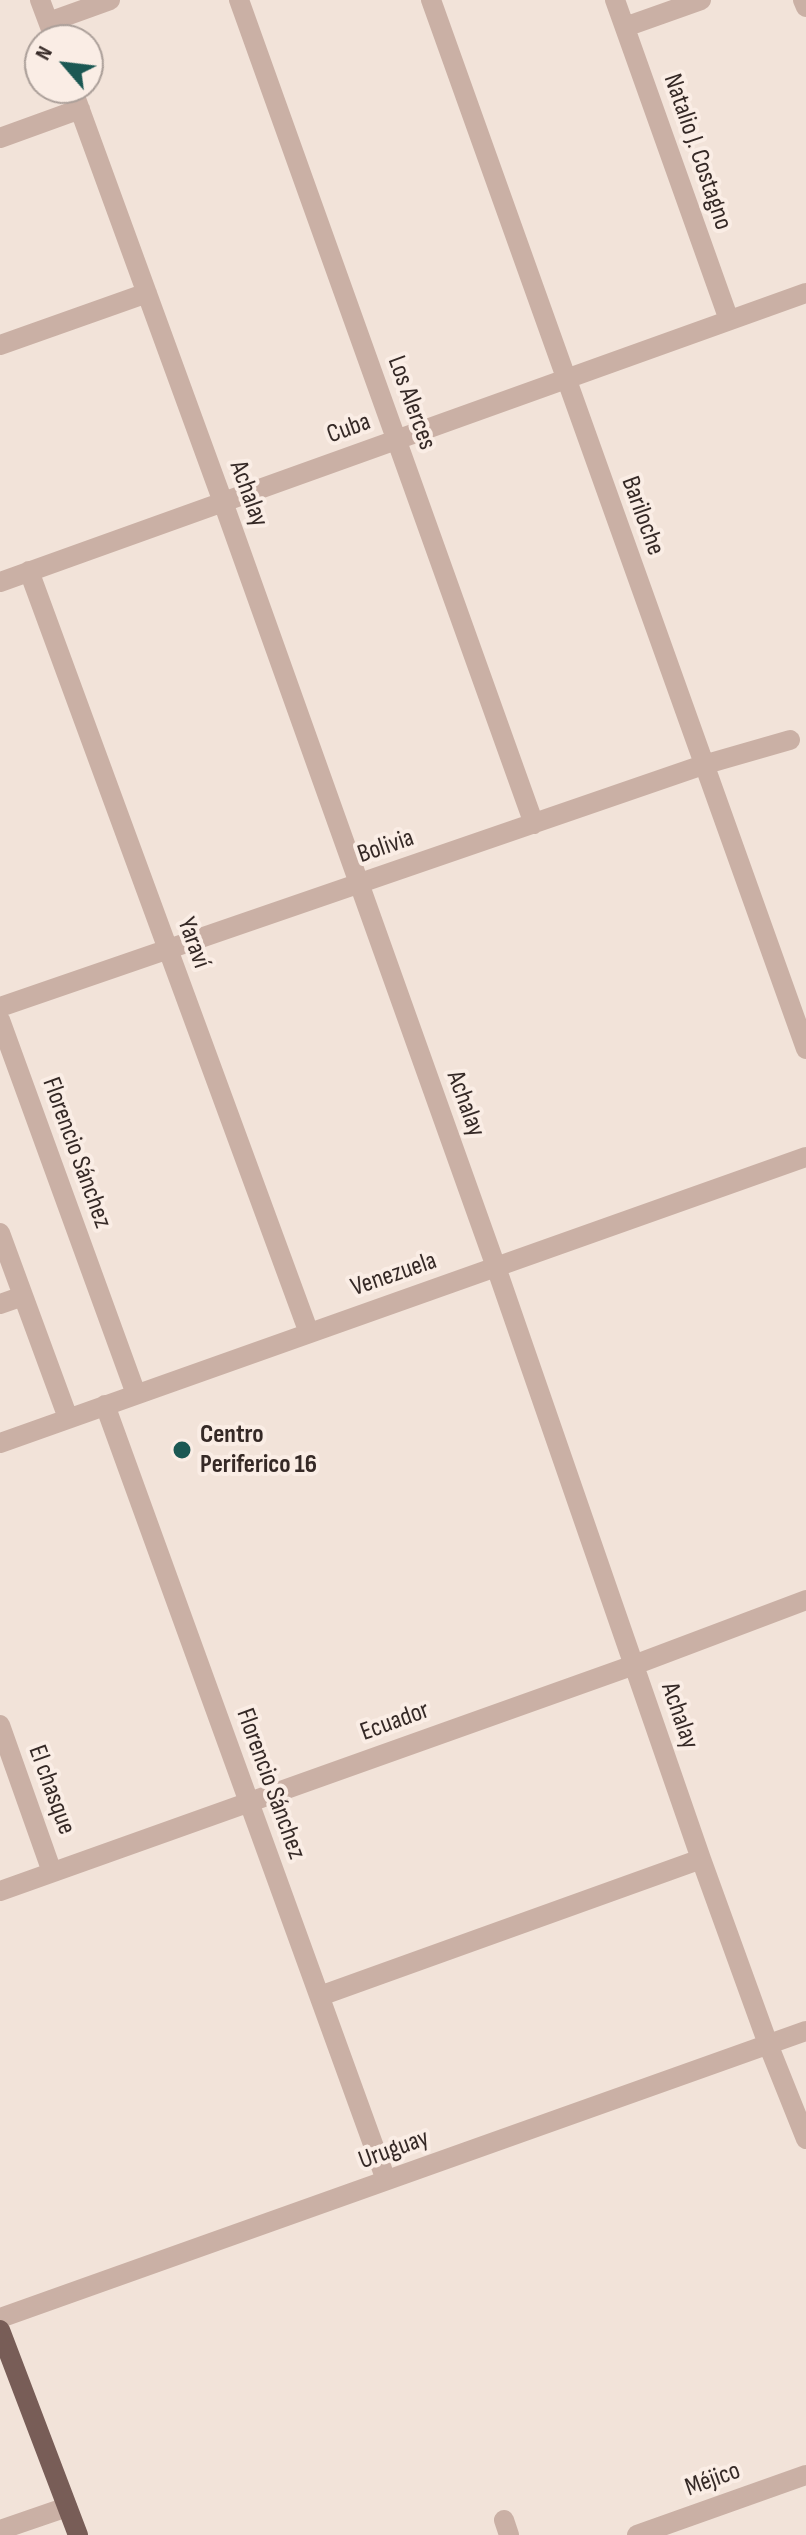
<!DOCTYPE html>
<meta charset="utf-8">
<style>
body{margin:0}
#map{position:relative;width:806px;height:2535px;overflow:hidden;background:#f2e3d9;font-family:"Sofia Sans Condensed",sans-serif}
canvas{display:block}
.north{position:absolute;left:24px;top:24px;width:80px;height:80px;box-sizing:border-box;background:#faede5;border:2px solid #ab9f99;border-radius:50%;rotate:298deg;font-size:22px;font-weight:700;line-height:32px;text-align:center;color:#352926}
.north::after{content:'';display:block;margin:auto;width:28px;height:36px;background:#1b5853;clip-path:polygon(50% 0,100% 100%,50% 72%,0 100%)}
</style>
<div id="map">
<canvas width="806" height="2535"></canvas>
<div class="north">N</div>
</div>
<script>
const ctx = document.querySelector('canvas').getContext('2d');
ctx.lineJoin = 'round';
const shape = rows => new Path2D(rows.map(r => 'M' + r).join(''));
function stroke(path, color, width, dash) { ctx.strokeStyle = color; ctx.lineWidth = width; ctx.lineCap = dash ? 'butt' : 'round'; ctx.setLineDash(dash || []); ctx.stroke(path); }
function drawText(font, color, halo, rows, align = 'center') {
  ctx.font = font + ' "Sofia Sans Condensed",sans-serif'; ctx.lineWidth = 8; ctx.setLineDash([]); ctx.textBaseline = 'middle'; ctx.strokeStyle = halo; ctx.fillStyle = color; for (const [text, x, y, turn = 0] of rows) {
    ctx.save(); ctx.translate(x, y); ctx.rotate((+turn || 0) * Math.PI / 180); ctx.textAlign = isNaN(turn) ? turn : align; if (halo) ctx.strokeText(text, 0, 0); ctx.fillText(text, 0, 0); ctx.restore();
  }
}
stroke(shape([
 [40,0,55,40],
 [239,0,534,824],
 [431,0,806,1049],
 [615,0,729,320],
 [803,0,806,7],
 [49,22,110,0],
 [625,27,701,0],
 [72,88,223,502,496,1267,701,1859,768,2044,806,2139],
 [0,138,80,109],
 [0,345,147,293],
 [29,571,309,1333],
 [0,582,806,293],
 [0,1007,703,765,790,740],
 [0,1020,136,1394],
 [0,1233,68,1418],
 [0,1304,23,1296],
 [105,1405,386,2180],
 [0,1443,806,1157],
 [0,1725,52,1872],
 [0,1891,634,1665,806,1600],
 [320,1996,701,1859],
 [0,2318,806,2031],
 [504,2520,509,2535],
 [0,2530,67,2507],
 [637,2535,806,2475]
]), '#cab0a5', 20);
stroke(shape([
 [0,2330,78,2535]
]), '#785d57', 20);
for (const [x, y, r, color] of [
 [182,1450,10,"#1b5853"]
]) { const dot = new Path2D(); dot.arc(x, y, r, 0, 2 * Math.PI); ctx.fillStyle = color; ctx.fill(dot); stroke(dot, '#faede5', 3); }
drawText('26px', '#352926', '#faede5', [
 ["Natalio J. Costagno",697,152,71],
 ["Los Alerces",411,403,70],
 ["Cuba",349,429,-20],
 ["Achalay",248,494,70],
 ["Bariloche",642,516,70],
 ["Bolivia",386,847,-19],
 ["Yaraví",193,943,70],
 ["Achalay",465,1104,70],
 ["Florencio Sánchez",76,1153,70],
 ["Venezuela",394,1275,-19],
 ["Achalay",679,1716,71],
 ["Ecuador",395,1722,-20],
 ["Florencio Sánchez",270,1784,70],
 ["El chasque",51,1790,70],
 ["Uruguay",394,2150,-20],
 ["Méjico",713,2480,-20]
]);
drawText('bold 26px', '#352926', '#faede5', [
 ["Centro",200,1435],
 ["Periferico 16",200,1465]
], 'left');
</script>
